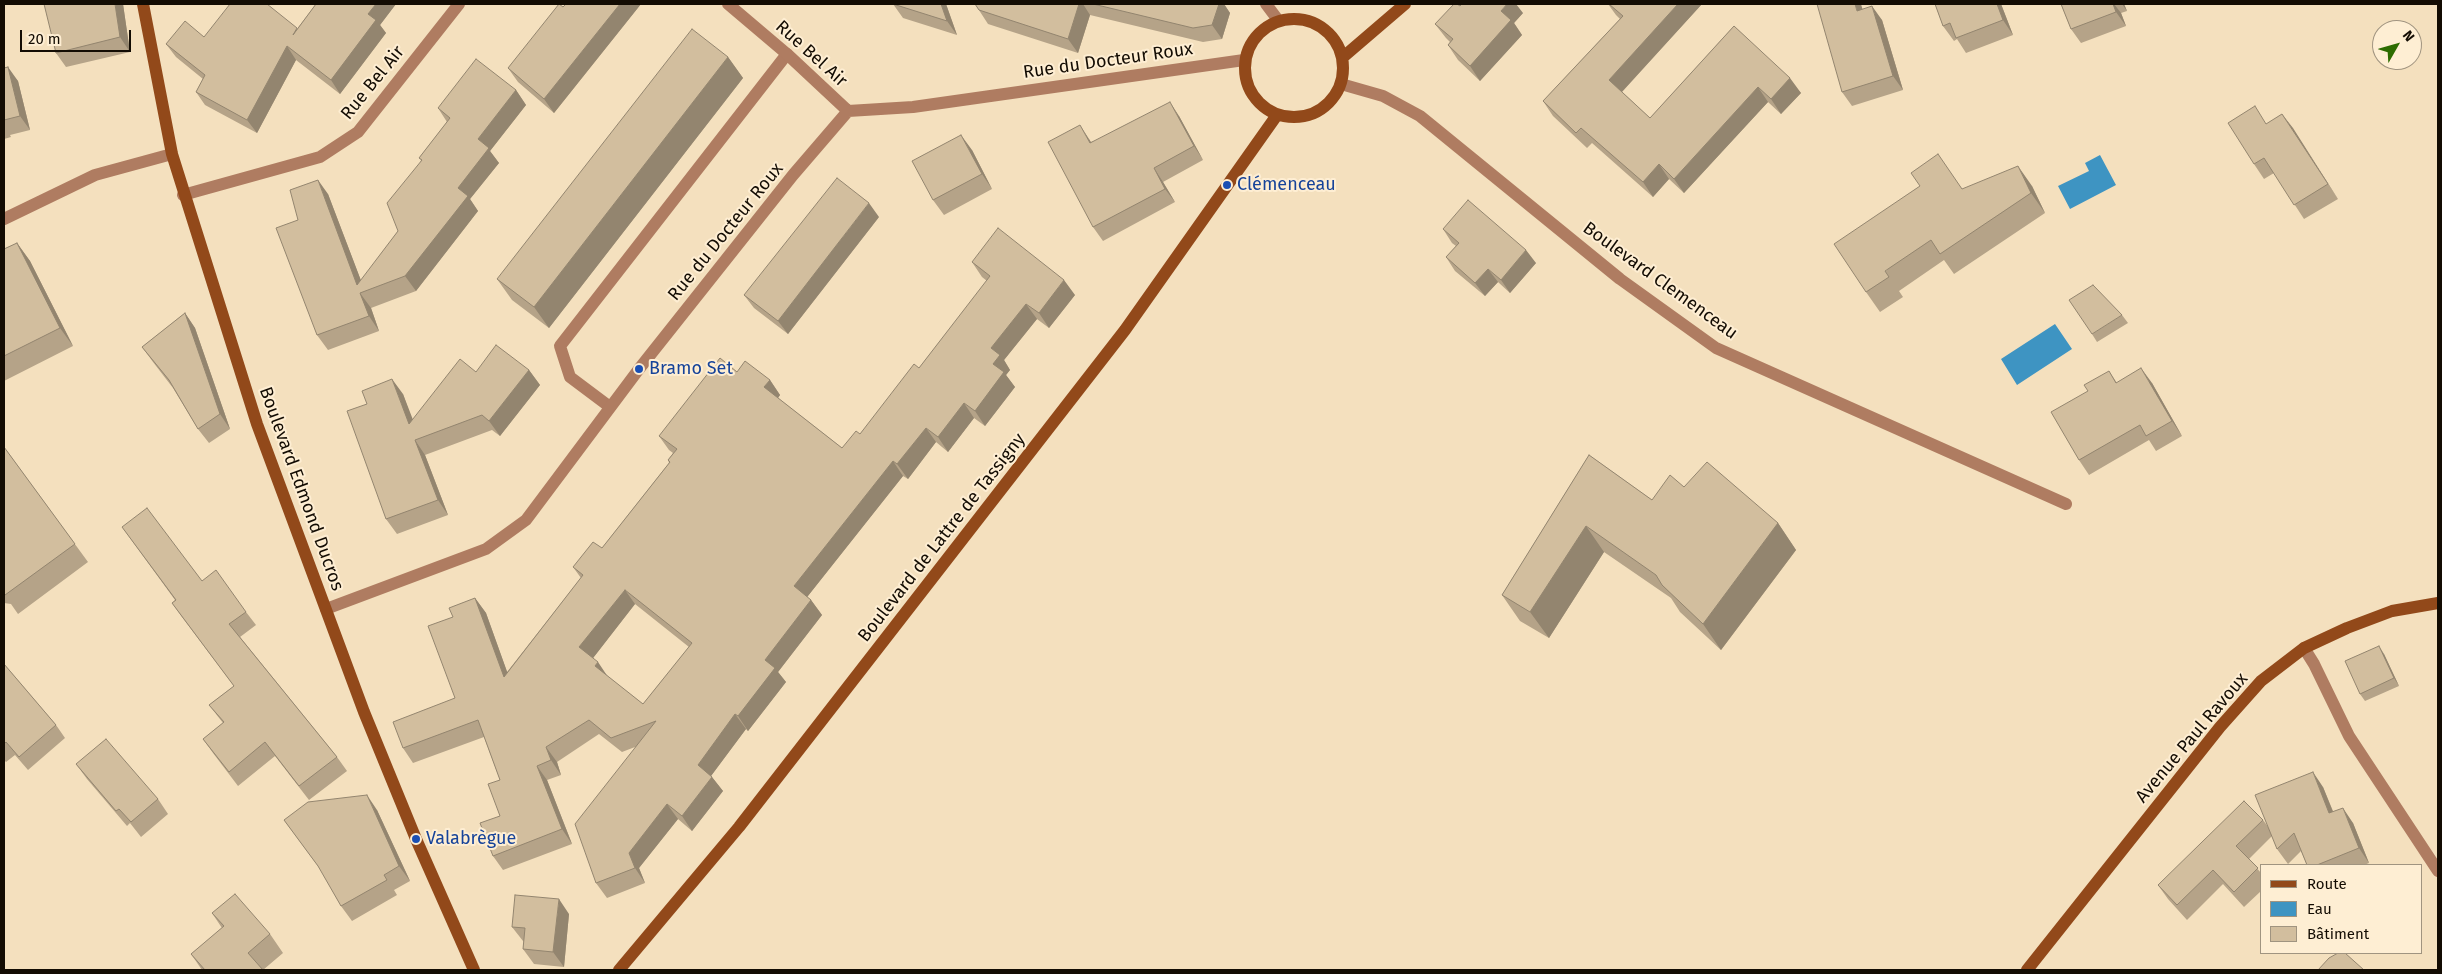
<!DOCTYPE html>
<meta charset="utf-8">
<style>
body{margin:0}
#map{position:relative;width:2442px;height:974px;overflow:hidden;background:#f4e0be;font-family:"Fira Sans",sans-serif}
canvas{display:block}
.frame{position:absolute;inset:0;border:5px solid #130c03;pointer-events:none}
.legend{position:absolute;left:2260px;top:864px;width:162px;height:90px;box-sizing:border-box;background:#feeed3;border:1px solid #a09480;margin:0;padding:6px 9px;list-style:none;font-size:15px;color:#130c03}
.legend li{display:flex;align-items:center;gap:10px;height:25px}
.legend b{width:25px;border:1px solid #a09480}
.north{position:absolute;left:2372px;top:20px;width:50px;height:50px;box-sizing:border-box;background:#feeed3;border:1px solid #a09480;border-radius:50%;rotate:52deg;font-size:14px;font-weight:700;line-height:20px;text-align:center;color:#130c03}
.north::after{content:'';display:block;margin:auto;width:18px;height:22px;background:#2d6c00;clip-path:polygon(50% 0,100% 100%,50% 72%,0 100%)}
.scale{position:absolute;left:20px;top:30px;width:111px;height:22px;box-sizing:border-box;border:2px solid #130c03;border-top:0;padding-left:6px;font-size:15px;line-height:18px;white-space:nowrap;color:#130c03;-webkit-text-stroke:4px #feeed3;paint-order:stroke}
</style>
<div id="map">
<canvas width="2442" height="974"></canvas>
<div class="frame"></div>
<ul class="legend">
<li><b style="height:6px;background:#92491a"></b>Route</li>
<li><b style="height:14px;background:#3e94c2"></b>Eau</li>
<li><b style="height:14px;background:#d2be9e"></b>Bâtiment</li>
</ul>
<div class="north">N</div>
<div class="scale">20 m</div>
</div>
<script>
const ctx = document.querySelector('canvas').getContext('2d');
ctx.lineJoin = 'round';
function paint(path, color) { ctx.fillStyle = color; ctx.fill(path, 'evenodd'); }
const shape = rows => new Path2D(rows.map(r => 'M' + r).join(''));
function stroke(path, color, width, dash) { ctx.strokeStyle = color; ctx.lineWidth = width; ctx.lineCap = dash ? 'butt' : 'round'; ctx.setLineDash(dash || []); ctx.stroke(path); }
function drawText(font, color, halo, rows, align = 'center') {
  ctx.font = font + ' "Fira Sans",sans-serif'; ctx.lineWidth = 4; ctx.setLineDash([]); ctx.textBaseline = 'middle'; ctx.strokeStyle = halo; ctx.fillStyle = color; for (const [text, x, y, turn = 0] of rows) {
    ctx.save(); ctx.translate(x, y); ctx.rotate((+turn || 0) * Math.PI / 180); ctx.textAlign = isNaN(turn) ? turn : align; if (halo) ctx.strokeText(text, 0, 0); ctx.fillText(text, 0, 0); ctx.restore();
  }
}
paint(shape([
 [2100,155,2116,185,2070,209,2058,186,2089,171,2085,163],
 [2055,324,2072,349,2017,385,2001,359]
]), '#3e94c2');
stroke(shape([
 [610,407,570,377,560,346,787,54]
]), '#af7c61', 12);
stroke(shape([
 [728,4,787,54,848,111],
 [1266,4,1278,20],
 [1341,84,1383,96,1420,116,1620,279,1716,348,2066,504],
 [183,195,320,157,358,132,459,4],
 [4,219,95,175,172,154],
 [326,609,486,549,526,520,639,369,793,175,848,111,913,107,1244,60],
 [2304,648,2314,664,2349,736,2438,871]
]), '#af7c61', 12);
stroke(shape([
 [143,4,172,154,257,424,364,712,416,839,474,970],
 '1245 68a49 49 0 1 1 98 0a49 49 0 1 1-98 0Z',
 [1342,58,1405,4],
 [619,970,739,827,1125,330,1277,115],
 [2027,970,2220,727,2261,681,2304,648,2347,628,2392,611,2438,603]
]), '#92491a', 12);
paint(shape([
 [123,4,130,52,66,67,56,53],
 [316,4,396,4,380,25,386,33,340,94,296,60,257,133,205,105,196,92,203,79,176,57,166,44,204,37,297,29],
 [566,4,641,4,554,113,518,82,508,68],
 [893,4,946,4,957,35,903,18],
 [975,4,1224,4,1230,13,1222,39,1203,42,1090,15,1078,53,988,24],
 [1608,4,1702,4,1622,92,1650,118,1734,26,1801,93,1781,114,1768,102,1684,193,1669,179,1653,197,1592,143,1587,148,1553,116,1543,101,1620,19,1616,15],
 [1935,4,2001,4,2013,35,1966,53,1957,39,1954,41,1943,26],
 [2061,4,2124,4,2127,11,2121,13,2126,26,2081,43,2071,29],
 [1460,6,1523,13,1514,23,1522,35,1480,81,1458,60,1448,45,1450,42,1446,38,1435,24],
 [1862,9,1882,20,1903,90,1852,106,1842,92],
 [728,57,743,78,549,328,512,300,497,279],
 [4,68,18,81,30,130,10,135,11,137,4,139],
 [516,90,526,105,490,151,499,163,470,199,478,211,416,291,371,308,379,331,328,350,317,335,298,220,328,194,361,281,398,231,421,160,419,158,447,122,438,108],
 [2282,114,2338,199,2304,219,2274,173,2264,179,2254,164,2267,124],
 [1179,116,1203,160,1163,182,1175,202,1103,241,1093,227,1089,139,1091,142],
 [972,150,992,189,944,215,933,200],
 [2032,186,2045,213,1954,274,1944,260,1899,291,1903,297,1880,312,1866,292,1963,189],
 [879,217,788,334,754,308,744,295],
 [1443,229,1536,263,1510,293,1498,282,1485,296,1455,271,1446,257,1456,246,1452,243],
 [17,243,30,261,73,346,4,381,4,249],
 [972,262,1075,295,1049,328,1037,319,1004,360,1010,370,1006,375,1015,387,985,426,974,418,948,452,936,442,908,479,903,476,807,597,811,600,822,615,778,672,786,682,748,731,746,729,711,776,723,791,692,831,678,819,639,868,645,883,607,898,596,883,635,747,622,752,599,734,557,762,561,775,547,780,572,844,503,870,493,856,500,816,500,780,484,737,413,763,403,748,455,698,453,617,475,598,486,613,507,672,581,578,573,567,602,548,669,463,668,460,673,453,669,450,659,436,737,372,770,380,780,395,778,398,842,448,860,434,919,368,987,281,982,277],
 [635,604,689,647,643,704,607,676,593,658],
 [185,313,195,328,230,429,209,443,198,429,173,388,153,362,142,347],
 [2122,315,2128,323,2097,342,2092,334],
 [529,370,540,385,500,436,492,430,425,455,448,515,397,534,386,519,403,394,412,420,476,372],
 [2109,371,2117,383,2152,383,2182,436,2156,451,2149,440,2089,475,2079,460,2088,391],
 [4,447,88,562,18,614,11,604,4,603],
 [1589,455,1652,500,1684,487,1778,523,1796,550,1721,650,1680,612,1671,598,1604,552,1549,638,1520,621,1502,595],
 [122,527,246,612,256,625,240,637,337,757,347,771,309,800,275,756,238,786,213,753,203,739,223,723,209,705,234,686,182,617,172,603,175,600],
 [2384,654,2399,686,2365,701,2360,694],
 [4,664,56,725,65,738,28,770,15,755,6,762,4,760],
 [76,764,158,799,168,814,141,837,130,823,127,826,87,779],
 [2323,787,2333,811,2353,823,2369,863,2364,865,2307,865,2301,851,2288,864,2277,849,2272,836,2249,859,2261,873,2261,891,2244,907,2223,884,2187,920,2168,899,2158,885,2263,820,2269,828],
 [377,810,410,881,394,890,397,895,352,921,341,906,321,870,284,820],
 [212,913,270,934,283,953,263,970,202,970,191,954,222,928],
 [569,914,564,967,534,964,523,949,524,942,523,941,512,927]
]), '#b5a388');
paint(shape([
 [115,4,123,4,130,52,120,37],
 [376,4,396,4,380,25,386,33,340,94,331,80,368,14],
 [620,4,641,4,554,113,544,99],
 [941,4,946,4,957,35,947,21],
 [1079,4,1083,4,1090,15,1078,53,1068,39],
 [1219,4,1224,4,1230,13,1222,39,1212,25],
 [1507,4,1516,4,1523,13,1514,23,1522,35,1480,81,1470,66,1501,11],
 [1678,4,1702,4,1619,95,1609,80],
 [1855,4,1861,4,1867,25,1857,11],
 [1997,4,2001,4,2013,35,2003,20],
 [2113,4,2114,4,2121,13,2126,26,2116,12],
 [2122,4,2124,4,2127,11],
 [1872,6,1882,20,1903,90,1893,76],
 [287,46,296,60,257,133,247,120],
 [728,57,743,78,549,328,534,307],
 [8,67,18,81,30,130,20,116],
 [1790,78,1801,93,1781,114,1771,99],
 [1758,87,1768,102,1684,193,1674,179],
 [516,90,526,105,490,151,499,163,470,199,478,211,416,291,405,276,478,139],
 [1170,102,1179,116,1203,160,1194,146],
 [2282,114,2293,128,2338,199,2328,184],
 [1080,125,1089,139,1099,157,1090,143],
 [961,135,972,150,992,189,982,174],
 [1659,164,1669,179,1653,197,1643,182],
 [2018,166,2032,186,2045,213,2031,193],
 [1154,168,1163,182,1175,202,1165,189],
 [318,180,328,194,365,291,357,285],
 [869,203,879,217,788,334,778,321],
 [17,243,30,261,73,346,60,328],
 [1526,250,1536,263,1510,293,1501,280],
 [1488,269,1498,282,1485,296,1475,283],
 [1064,280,1075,295,1049,328,1039,313],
 [360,293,371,308,379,331,369,316],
 [1026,304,1037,319,1004,360,1010,370,1006,375,1015,387,985,426,975,411,993,364,991,348],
 [185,313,195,328,230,429,220,414],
 [2141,368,2152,383,2182,436,2172,421],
 [529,370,540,385,500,436,489,421],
 [392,379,403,394,420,438,409,424],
 [770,380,780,395,775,402,764,387],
 [964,403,974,418,948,452,938,437],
 [926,428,936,442,908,479,897,464],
 [415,440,425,455,448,515,438,500],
 [893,461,903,476,804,601,794,586],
 [1778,523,1796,550,1721,650,1703,624],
 [1586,526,1604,552,1549,638,1530,612],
 [625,590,635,604,590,662,579,647],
 [475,598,486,613,514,691,504,677],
 [811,600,822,615,778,672,786,682,748,731,738,716,765,660],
 [2379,646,2384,654,2399,686,2394,678],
 [598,662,608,677,595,666],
 [735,714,746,729,708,780,698,765],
 [546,747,557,762,561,775,551,760],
 [537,766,547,780,572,844,562,829],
 [2313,772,2323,787,2339,827,2329,813],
 [712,777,723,791,692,831,682,816],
 [367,795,377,810,410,881,399,866],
 [667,804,678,819,639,868,645,883,635,868,629,853],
 [2343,808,2353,823,2369,863,2359,848],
 [559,899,569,914,564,967,553,952]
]), '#93856f');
const building = shape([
 [44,4,115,4,120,37,56,53,44,4],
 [230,4,267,4,297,28,293,35,316,4,376,4,368,14,376,20,331,80,287,46,247,120,196,92,205,75,166,44,185,21,204,37,230,4],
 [559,4,563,7,566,4,620,4,544,99,508,68,559,4],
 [893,4,941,4,947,21,893,4],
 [975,4,1079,4,1068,39,979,10,975,4],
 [1093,4,1219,4,1212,25,1193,28,1093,4],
 [1454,4,1457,4,1460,6,1462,4,1507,4,1501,11,1511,20,1470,66,1448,45,1453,39,1435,24,1454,4],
 [1609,4,1678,4,1609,80,1650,118,1734,26,1790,78,1771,99,1758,87,1674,179,1659,164,1643,182,1581,128,1576,133,1543,101,1623,16,1609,4],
 [1817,4,1855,4,1857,11,1872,6,1893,76,1842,92,1817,4],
 [1935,4,1997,4,2003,20,1956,38,1950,23,1943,26,1935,4],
 [2061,4,2113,4,2116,12,2071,29,2061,4],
 [692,29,728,57,534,307,497,279,692,29],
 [476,59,516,90,478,139,489,148,458,188,468,196,405,276,360,293,369,316,317,335,276,228,298,220,290,190,318,180,357,285,398,231,387,203,422,160,419,158,450,118,438,108,476,59],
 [8,67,20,116,4,120,4,68,8,67],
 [1170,102,1194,146,1154,168,1165,189,1093,227,1048,142,1080,125,1090,143,1170,102],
 [2255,106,2266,124,2282,114,2328,184,2294,205,2264,158,2254,164,2228,123,2255,106],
 [961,135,982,174,933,200,912,161,961,135],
 [1938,154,1962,189,2018,166,2031,193,1940,254,1931,240,1885,271,1889,277,1866,292,1834,244,1920,186,1911,173,1938,154],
 [837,178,869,203,778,321,744,295,837,178],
 [1468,200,1526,250,1501,280,1488,269,1475,283,1446,257,1459,243,1443,229,1468,200],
 [998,228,1064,280,1039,313,1026,304,991,348,1000,355,993,364,1004,372,975,411,964,403,938,437,926,428,897,464,893,461,794,586,811,600,765,660,775,668,738,716,735,714,698,765,712,777,682,816,667,804,629,853,635,868,596,883,575,824,656,721,611,738,589,720,546,747,551,760,537,766,562,829,493,856,480,823,500,816,488,784,500,780,478,720,403,748,393,722,455,698,428,626,453,617,449,608,475,598,504,677,583,575,573,567,593,542,602,548,670,462,668,460,677,449,659,436,720,358,737,372,745,361,770,380,764,387,842,448,856,431,860,434,914,364,919,368,990,276,972,262,998,228],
 [625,590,692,643,643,704,595,666,598,662,579,647,625,590],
 [17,243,60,328,4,356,4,249,17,243],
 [2093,285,2122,315,2092,334,2069,300,2093,285],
 [185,313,220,414,198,429,169,380,142,347,185,313],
 [496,345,529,370,489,421,482,415,415,440,438,500,386,519,347,411,367,404,362,391,392,379,409,424,460,359,476,372,496,345],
 [2141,368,2172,421,2146,436,2140,425,2079,460,2051,412,2088,391,2084,385,2109,371,2116,383,2141,368],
 [4,447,75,544,5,595,4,593,4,447],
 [1589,455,1652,500,1670,475,1684,487,1707,462,1778,523,1703,624,1662,585,1656,575,1586,526,1530,612,1502,595,1589,455],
 [147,508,202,581,216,570,246,612,229,624,337,757,299,786,265,742,229,772,203,739,224,722,209,705,234,686,172,603,176,600,122,527,147,508],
 [2379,646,2394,678,2360,694,2345,661,2379,646],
 [4,664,56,725,19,757,6,742,4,744,4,664],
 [106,739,158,799,131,822,119,809,116,811,76,764,106,739],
 [2313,772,2329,813,2343,808,2359,848,2317,865,2307,865,2294,833,2277,849,2255,795,2313,772],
 [367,795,399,866,384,875,387,880,341,906,318,866,284,820,308,802,367,795],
 [2244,801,2263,820,2236,846,2258,868,2234,892,2213,870,2177,905,2158,885,2244,801],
 [235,894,270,934,248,953,263,970,205,970,191,954,224,926,212,913,235,894],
 [515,895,559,899,553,952,523,949,525,928,512,927,515,895],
 [2338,953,2345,953,2364,970,2318,970,2329,958,2338,953]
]);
paint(building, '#d2be9e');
stroke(building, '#93856f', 1);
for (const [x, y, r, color] of [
 [1227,185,5,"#1a4fb4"],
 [639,369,5,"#1a4fb4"],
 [416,839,5,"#1a4fb4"]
]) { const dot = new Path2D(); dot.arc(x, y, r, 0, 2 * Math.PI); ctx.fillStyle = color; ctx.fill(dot); stroke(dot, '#feeed3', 2); }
drawText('18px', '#130c03', '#feeed3', [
 ["Rue Bel Air",811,54,42],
 ["Rue du Docteur Roux",1108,61,-8],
 ["Rue Bel Air",373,83,-51],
 ["Rue du Docteur Roux",726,232,-51],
 ["Boulevard Clemenceau",1660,281,36],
 ["Boulevard Edmond Ducros",301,489,70],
 ["Boulevard de Lattre de Tassigny",942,538,-52],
 ["Avenue Paul Ravoux",2192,738,-50]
]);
drawText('18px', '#164399', '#feeed3', [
 ["Clémenceau",1237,185],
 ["Bramo Set",649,369],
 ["Valabrègue",426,839]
], 'left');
</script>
